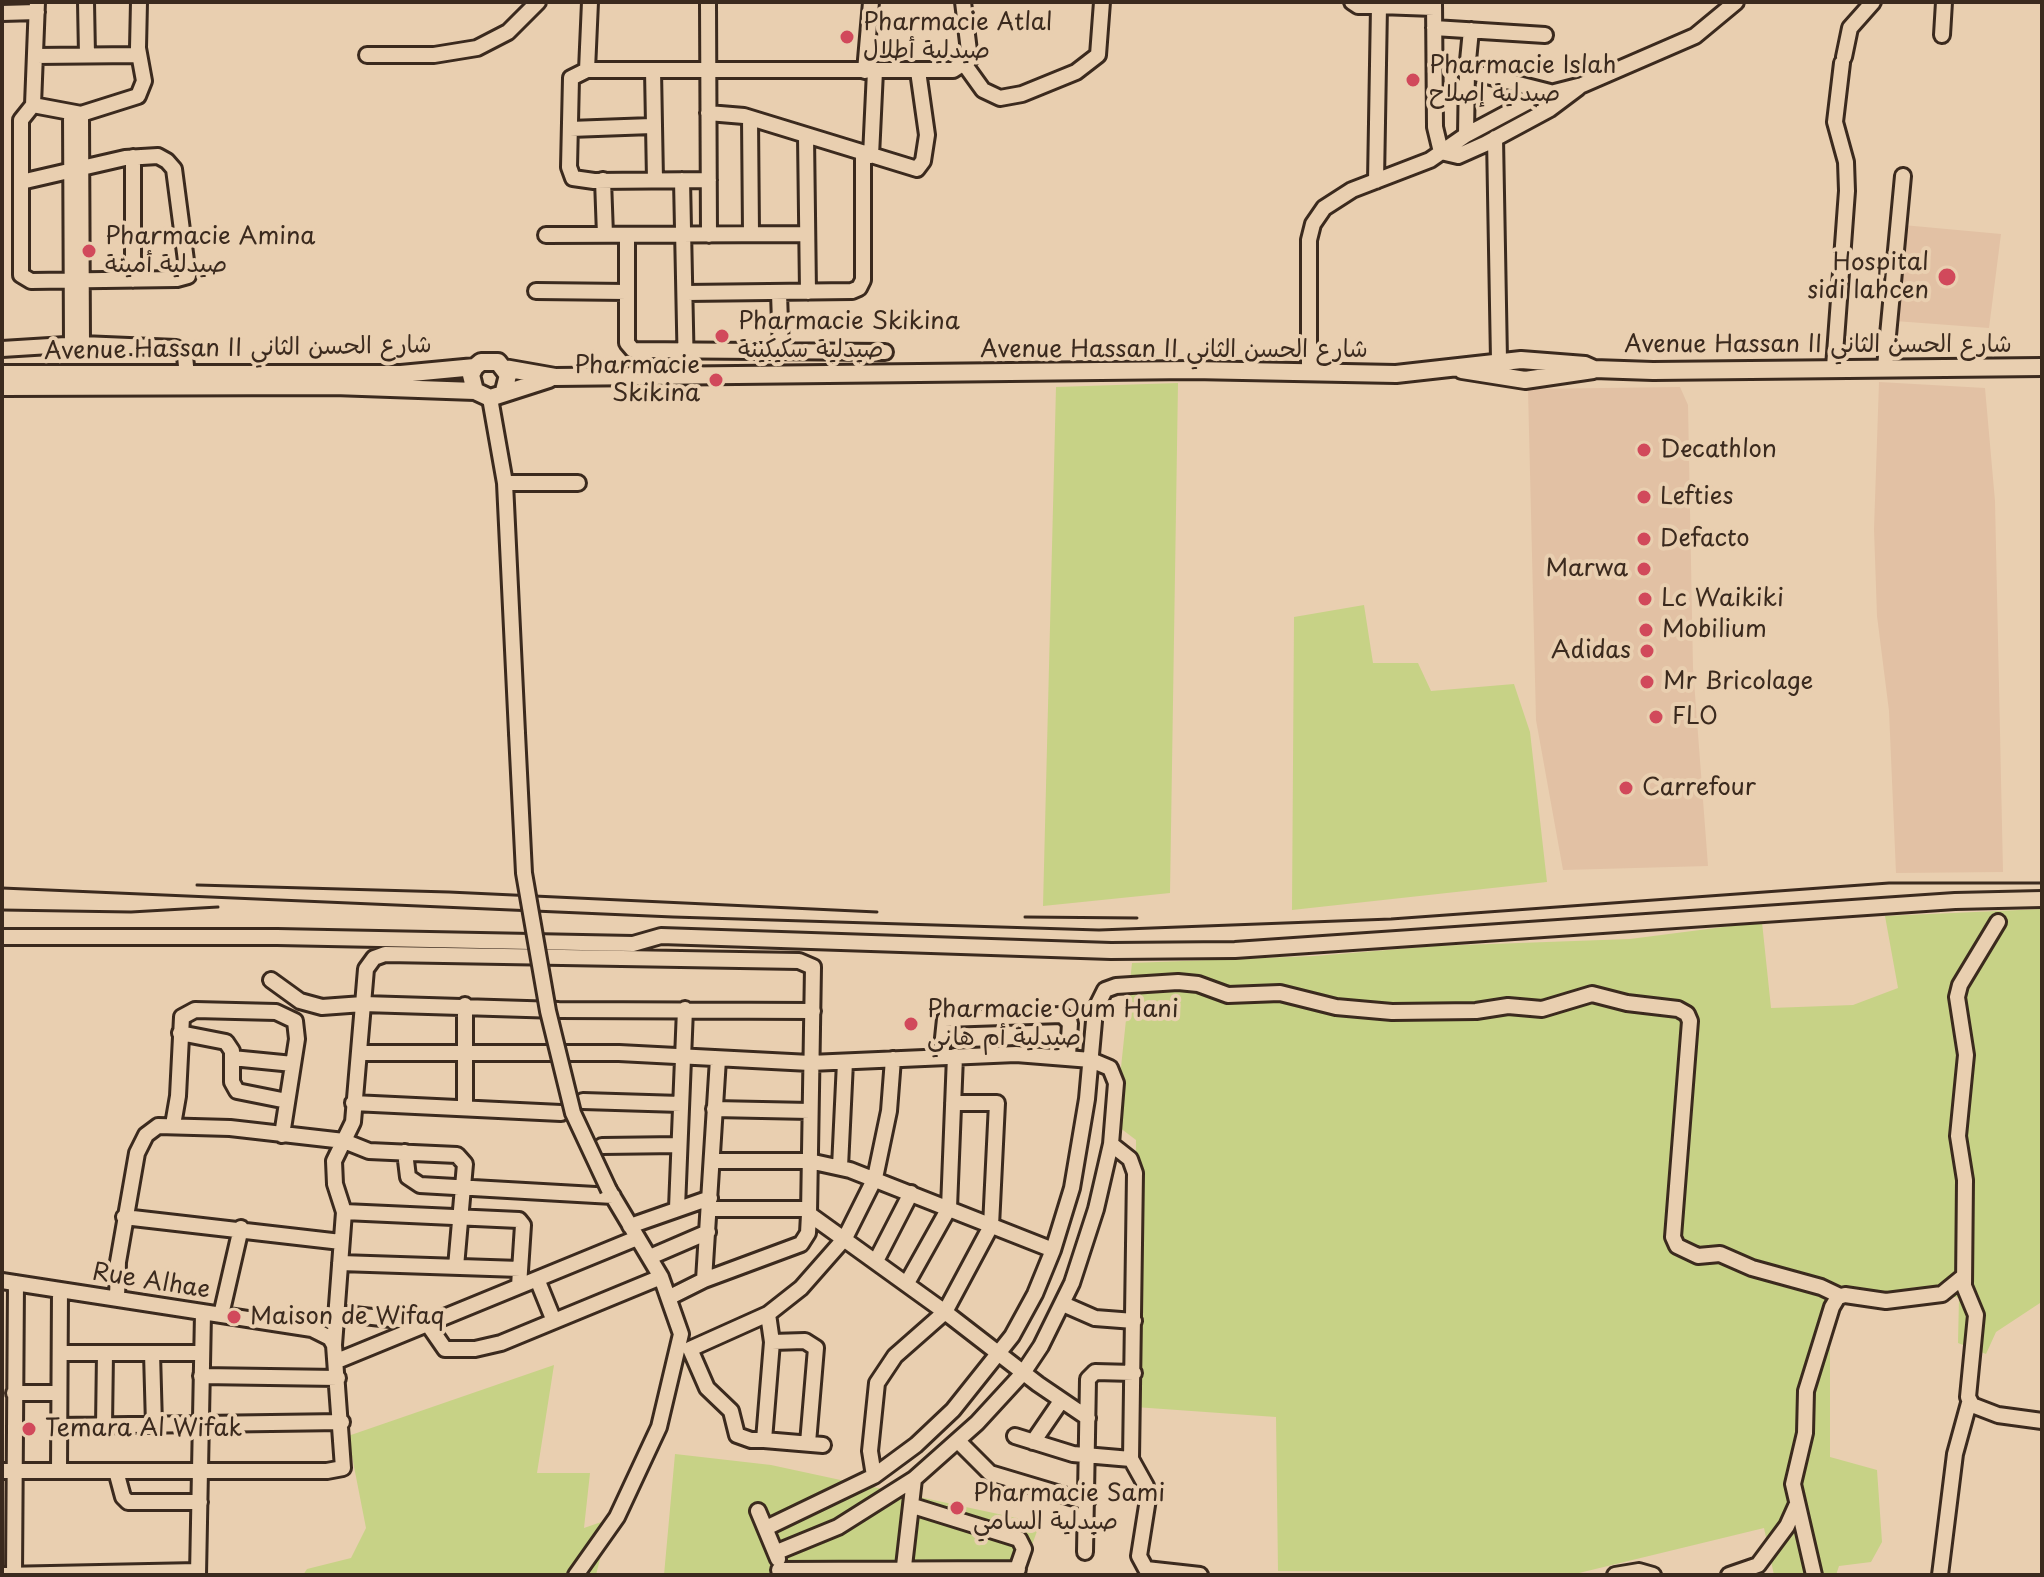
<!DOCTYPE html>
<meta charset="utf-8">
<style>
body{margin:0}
#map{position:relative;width:2044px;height:1577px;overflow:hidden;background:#e9cfb0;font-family:"Playpen Sans",sans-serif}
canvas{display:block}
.frame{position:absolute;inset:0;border:4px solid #3b2a1e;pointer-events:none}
</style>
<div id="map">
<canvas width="2044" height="1577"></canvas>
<div class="frame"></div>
</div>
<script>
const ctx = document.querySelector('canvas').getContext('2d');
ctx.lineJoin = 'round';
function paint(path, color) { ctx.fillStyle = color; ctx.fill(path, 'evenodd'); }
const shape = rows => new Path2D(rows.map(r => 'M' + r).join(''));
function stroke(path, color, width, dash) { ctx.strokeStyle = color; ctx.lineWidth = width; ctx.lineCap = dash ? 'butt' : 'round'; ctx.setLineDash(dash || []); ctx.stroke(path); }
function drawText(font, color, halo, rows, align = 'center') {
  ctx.font = font + ' "Playpen Sans","Playpen Sans Arabic",sans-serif'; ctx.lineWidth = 8; ctx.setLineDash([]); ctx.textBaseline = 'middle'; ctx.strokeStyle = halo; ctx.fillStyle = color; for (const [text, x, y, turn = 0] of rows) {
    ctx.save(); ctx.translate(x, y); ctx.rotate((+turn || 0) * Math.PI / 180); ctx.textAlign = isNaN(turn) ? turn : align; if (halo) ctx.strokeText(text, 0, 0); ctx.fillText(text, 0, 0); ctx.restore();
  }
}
paint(shape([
 [1903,225,2001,234,1989,328,1895,321],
 [1879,382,1985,388,1995,501,2003,872,1896,873,1889,711,1877,616,1874,529],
 [1680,387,1688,405,1693,668,1708,866,1563,870,1536,720,1528,389]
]), '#e2c1a4');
paint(shape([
 [1178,383,1170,893,1043,906,1056,387],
 [1364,605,1373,663,1418,663,1431,691,1514,684,1530,732,1547,882,1292,910,1294,617],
 [2042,909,2042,1311,2040,1303,1996,1332,1986,1354,1958,1343,1959,1298,1916,1287,1891,1294,1830,1287,1830,1457,1877,1470,1882,1542,1871,1562,1839,1566,1836,1575,1774,1575,1764,1528,1579,1573,1278,1571,1276,1417,1135,1407,1136,1140,1115,1124,1132,963,1315,956,1436,946,1630,939,1762,922,1771,1008,1853,1005,1898,988,1885,916],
 [554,1365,537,1473,590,1473,584,1528,610,1519,596,1575,303,1575,307,1569,351,1558,366,1528,348,1436],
 [675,1454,771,1465,1040,1523,1021,1575,664,1575]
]), '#c7d286');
const minor = shape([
 [86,2,87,55],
 [708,2,709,235],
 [1352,2,1358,6,1379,6],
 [1434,2,1435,127,1441,152,1458,156,1485,144,1550,109,1578,88],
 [2,13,37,12],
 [1434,28,1545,35],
 [1942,35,1944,2],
 [367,55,434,55,477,48,508,32,538,2],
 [35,56,138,55],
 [1844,57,1850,28,1873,2],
 [965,65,983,90,1000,98,1022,94,1076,72,1098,55,1102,2],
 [587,70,590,2],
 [653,70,655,180],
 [865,71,871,2],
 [1467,71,1471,30],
 [33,105,81,114,138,96,144,81,138,48,139,2],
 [71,113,72,344],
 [708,113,744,116,917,169,923,161,927,135,918,71],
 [81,114,82,344],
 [750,118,751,233],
 [570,129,652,126],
 [1466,135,1467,71,1550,92],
 [806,136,808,292],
 [1495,138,1499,360],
 [871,156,875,71],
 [133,157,133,280],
 [603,180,605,235],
 [682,180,686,375],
 [709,180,594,181,573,178,569,167,571,78,587,70,953,70,970,59,963,2],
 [1376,181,1379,6,1434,8],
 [21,182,125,158,158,156,167,161,174,169,188,276,177,279,31,281,21,275,21,120,33,105,37,2],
 [546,235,807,234],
 [627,235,627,343,633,350,885,352],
 [536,291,627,292],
 [686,293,852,291,859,288,863,280,863,153],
 [779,293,781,352],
 [2,349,82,344,176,348,185,356,187,376],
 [1834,367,1847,191,1846,162,1835,122,1842,63],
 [1885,367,1903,176],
 [1309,372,1309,240,1313,224,1324,208,1352,190,1430,160,1466,135,1539,96,1582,85,1695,36,1736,2],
 [490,398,505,483,517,733],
 [505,483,578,483],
 [1998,922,1960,985,1957,997,1966,1055,1958,1136,1965,1180,1964,1286,1976,1315,1968,1397,1972,1405,1998,1415,2042,1421],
 [2,937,277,937,633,944,661,936,1111,951,1235,950,1955,901,2042,899],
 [271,980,300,1001,322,1007,363,1004,559,1010,813,1011],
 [465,1005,465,1107],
 [180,1033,226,1042,232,1051,232,1082,237,1091,287,1101],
 [359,1053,619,1053,810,1063,1016,1054,1091,1060,1110,1068,1116,1083,1111,1144,1096,1209,1072,1283,1041,1346,1023,1373,977,1423,914,1479,838,1527,777,1552],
 [941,1057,945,1019,1062,1015,1070,1023,1068,1056],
 [232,1058,293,1064],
 [583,1101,681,1104],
 [353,1103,561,1113],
 [953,1103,997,1103,991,1226,945,1312,1038,1384,1088,1418],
 [714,1109,810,1111],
 [173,1125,178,1096,182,1017,195,1010,276,1012,295,1021,297,1039,282,1135],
 [1111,1144,1130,1159,1135,1173,1131,1459,1146,1486,1148,1499,1139,1556,1146,1569,1200,1575],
 [602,1146,679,1145],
 [405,1152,408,1177,420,1185,613,1196],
 [712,1161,809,1161,850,1170,1053,1250],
 [840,1167,845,1062],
 [677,1208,685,1009],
 [710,1209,809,1209],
 [344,1212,519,1220,523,1225,519,1286],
 [124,1217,341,1242],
 [630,1226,710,1198],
 [650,1257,708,1232],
 [876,1261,911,1193],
 [340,1263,520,1269],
 [537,1279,554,1321],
 [704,1280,801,1244,808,1233,809,1214],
 [2,1281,312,1329,330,1338,334,1345],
 [907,1283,949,1208,955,1056],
 [670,1297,704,1280,718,1059],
 [117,1299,118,1262,137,1153,146,1135,158,1126,230,1128,344,1141,369,1151,457,1155,465,1164,456,1267],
 [1063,1304,1095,1318,1134,1321],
 [336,1313,427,1323,445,1349,475,1349,501,1343,661,1277],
 [768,1314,772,1342,764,1440,751,1440,737,1435,731,1411,707,1388,690,1349,768,1314,801,1288,845,1238,875,1178,889,1111,893,1059],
 [221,1315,241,1228],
 [772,1342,805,1341,816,1348,808,1443],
 [60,1353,201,1353],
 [152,1353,154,1425],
 [337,1361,637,1238],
 [201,1376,338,1378],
 [14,1393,59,1393],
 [59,1426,342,1422],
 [104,1426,105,1353],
 [1015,1436,1073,1454,1131,1459],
 [764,1440,823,1445],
 [958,1441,990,1473,1087,1502],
 [1033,1442,1061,1401],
 [2,1471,327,1471,343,1468,334,1345,344,1212,335,1184,334,1161,353,1122,366,969,374,958,385,954,799,961,813,967,809,1214,945,1312,895,1356,877,1383,870,1451,874,1476,916,1445,953,1410,1012,1336,1035,1294,1053,1250,1072,1188,1087,1099,1095,1010,1105,990,1116,986,1178,982,1198,984,1228,995,1280,993,1336,1007,1392,1012,1476,1011,1508,1006,1542,1009,1592,994,1627,1003,1678,1009,1687,1014,1690,1021,1673,1237,1677,1246,1698,1256,1720,1254,1752,1268,1821,1287,1840,1296],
 [59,1471,60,1290],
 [116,1471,123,1497,128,1502,200,1502],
 [913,1506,1019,1539,1024,1549,1015,1575],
 [758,1511,778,1559],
 [766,1528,874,1476],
 [1085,1552,1088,1379,1095,1372,1134,1373],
 [779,1570,1018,1569],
 [2,1575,198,1571],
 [14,1575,16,1283],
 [198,1575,203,1313],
 [576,1575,617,1517,659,1427,681,1334,661,1277,609,1190],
 [903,1575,914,1479],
 [1615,1575,1639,1571,1653,1575],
 [1729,1575,1758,1565,1787,1526,1796,1506],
 [1814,1575,1793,1484,1805,1433,1806,1391,1832,1307,1838,1297,1845,1295,1886,1301,1942,1294,1964,1276],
 [1940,1575,1955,1454,1969,1403]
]);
const major = shape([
 [504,368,555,377,1192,370,1396,374,1521,360,1585,365,1594,369,1653,371,2042,367],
 [1462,370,1525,380,1593,370],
 [2,374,401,374,475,367],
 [2,387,334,386,475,391],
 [504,391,508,375,498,362,481,362,475,367,471,375,475,391,490,398,549,379]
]);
stroke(minor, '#3b2a1e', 20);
stroke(major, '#3b2a1e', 22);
stroke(minor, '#e9cfb0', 14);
stroke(major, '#e9cfb0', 16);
stroke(shape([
 [197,885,449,892,877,912],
 [2,888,673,917,1099,930,1391,919,1889,883,2042,883],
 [2,910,131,912,218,907],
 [1025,917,1137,918]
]), '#3b2a1e', 3);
const minorBridge = shape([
 [517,733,524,873,548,1011,573,1113,609,1190]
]);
stroke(minorBridge, '#3b2a1e', 20, []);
stroke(minorBridge, '#e9cfb0', 14);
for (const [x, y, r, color] of [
 [847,37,8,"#d1495b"],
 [1413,80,8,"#d1495b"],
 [89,251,8,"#d1495b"],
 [1947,277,10,"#d1495b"],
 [722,336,8,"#d1495b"],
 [716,380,8,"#d1495b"],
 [1644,450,8,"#d1495b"],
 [1644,497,8,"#d1495b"],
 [1644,539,8,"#d1495b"],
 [1644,569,8,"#d1495b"],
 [1645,599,8,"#d1495b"],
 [1646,630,8,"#d1495b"],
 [1647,651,8,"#d1495b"],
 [1647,682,8,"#d1495b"],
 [1656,717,8,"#d1495b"],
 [1626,788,8,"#d1495b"],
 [911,1024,8,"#d1495b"],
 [234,1317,8,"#d1495b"],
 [29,1429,8,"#d1495b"],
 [957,1508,8,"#d1495b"]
]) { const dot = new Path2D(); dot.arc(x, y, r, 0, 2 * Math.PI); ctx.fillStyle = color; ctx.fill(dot); stroke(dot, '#e9cfb0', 3); }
drawText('24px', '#3b2a1e', '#e9cfb0', [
 ["Pharmacie Atlal",863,23],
 ["صيدلية أطلال",863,51],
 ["Pharmacie Islah",1429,66],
 ["صيدلية إصلاح",1429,94],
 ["Pharmacie Amina",105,237],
 ["صيدلية أمينة",105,265],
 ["Hospital",1929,263,"right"],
 ["sidi lahcen",1929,291,"right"],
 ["Pharmacie Skikina",738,322],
 ["صيدلية سكيكينة",738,350],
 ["Pharmacie",700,366,"right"],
 ["Skikina",700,394,"right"],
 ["Decathlon",1660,450],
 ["Lefties",1660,497],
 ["Defacto",1660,539],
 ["Marwa",1628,569,"right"],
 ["Lc Waikiki",1661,599],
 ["Mobilium",1662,630],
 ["Adidas",1631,651,"right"],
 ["Mr Bricolage",1663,682],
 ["FLO",1672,717],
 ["Carrefour",1642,788],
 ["Pharmacie Oum Hani",927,1010],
 ["صيدلية أم هاني",927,1038],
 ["Maison de Wifaq",250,1317],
 ["Temara Al Wifak",45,1429],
 ["Pharmacie Sami",973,1494],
 ["صيدلية السامي",973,1522]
], 'left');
drawText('24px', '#3b2a1e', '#e9cfb0', [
 ["Avenue Hassan II شارع الحسن الثاني",1818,345],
 ["Avenue Hassan II شارع الحسن الثاني",238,349,-1],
 ["Avenue Hassan II شارع الحسن الثاني",1174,350],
 ["Rue Alhae",151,1282,9]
]);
</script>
